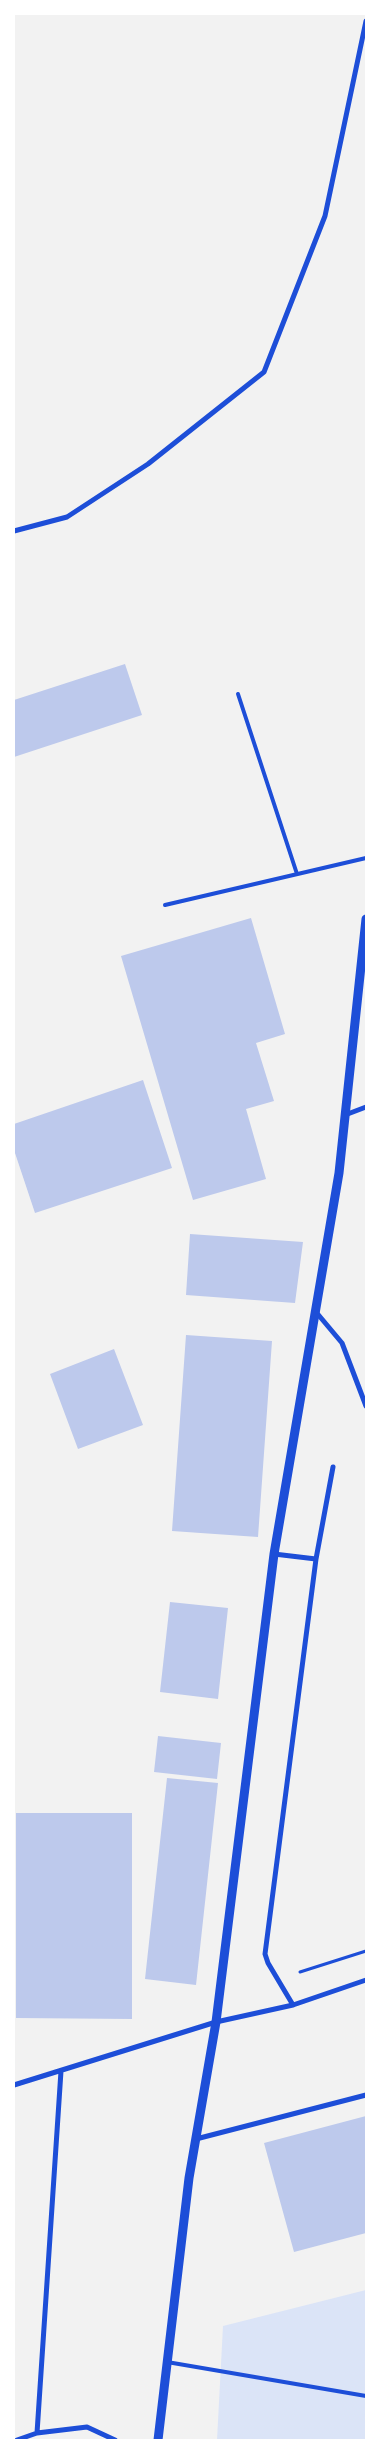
<!DOCTYPE html>
<style>
body{margin:0}
#map{position:relative;width:380px;height:2454px;overflow:hidden;background:#f2f2f2;font-family:"Source Sans 3",sans-serif}
canvas{display:block}
.frame{position:absolute;inset:0;border:15px solid #fff;pointer-events:none}
</style>
<div id="map">
<canvas width="380" height="2454"></canvas>
<div class="frame"></div>
</div>
<script>
const ctx = document.querySelector('canvas').getContext('2d');
ctx.lineJoin = 'round';
function paint(path, color) { ctx.fillStyle = color; ctx.fill(path, 'evenodd'); }
const shape = rows => new Path2D(rows.map(r => 'M' + r).join(''));
function stroke(path, color, width, dash) { ctx.strokeStyle = color; ctx.lineWidth = width; ctx.lineCap = dash ? 'butt' : 'round'; ctx.setLineDash(dash || []); ctx.stroke(path); }
paint(shape([
 [366,2290,366,2440,217,2440,223,2326]
]), '#dbe4f7');
paint(shape([
 [125,664,142,715,14,757,14,700],
 [251,918,285,1034,256,1043,274,1101,246,1109,266,1179,193,1200,121,956],
 [143,1080,172,1168,35,1213,14,1150,14,1124],
 [190,1234,303,1242,295,1303,186,1295],
 [186,1335,272,1341,258,1537,172,1531],
 [114,1349,143,1425,78,1449,50,1374],
 [170,1602,228,1608,218,1699,160,1692],
 [158,1736,221,1743,217,1779,154,1772],
 [167,1778,218,1783,196,1985,145,1979],
 [16,1813,132,1813,132,2019,16,2018],
 [366,2116,366,2233,294,2252,264,2143]
]), '#bdc9ec');
stroke(shape([
 [300,1972,366,1951]
]), '#1d4ed8', 3);
stroke(shape([
 [238,694,297,874],
 [165,905,366,858],
 [167,2362,366,2396]
]), '#1d4ed8', 4);
stroke(shape([
 [14,531,67,517,148,464,264,372,325,216,366,21],
 [345,1115,366,1107],
 [316,1312,342,1343,366,1406],
 [274,1554,316,1559],
 [293,2005,268,1963,265,1954,316,1559,333,1467],
 [14,2085,216,2022,293,2005,366,1980],
 [196,2139,366,2095],
 [37,2433,61,2071],
 [17,2440,37,2433,87,2427,115,2440]
]), '#1d4ed8', 5);
stroke(shape([
 [158,2440,189,2178,216,2022,274,1554,339,1173,366,919]
]), '#1d4ed8', 9);
</script>
